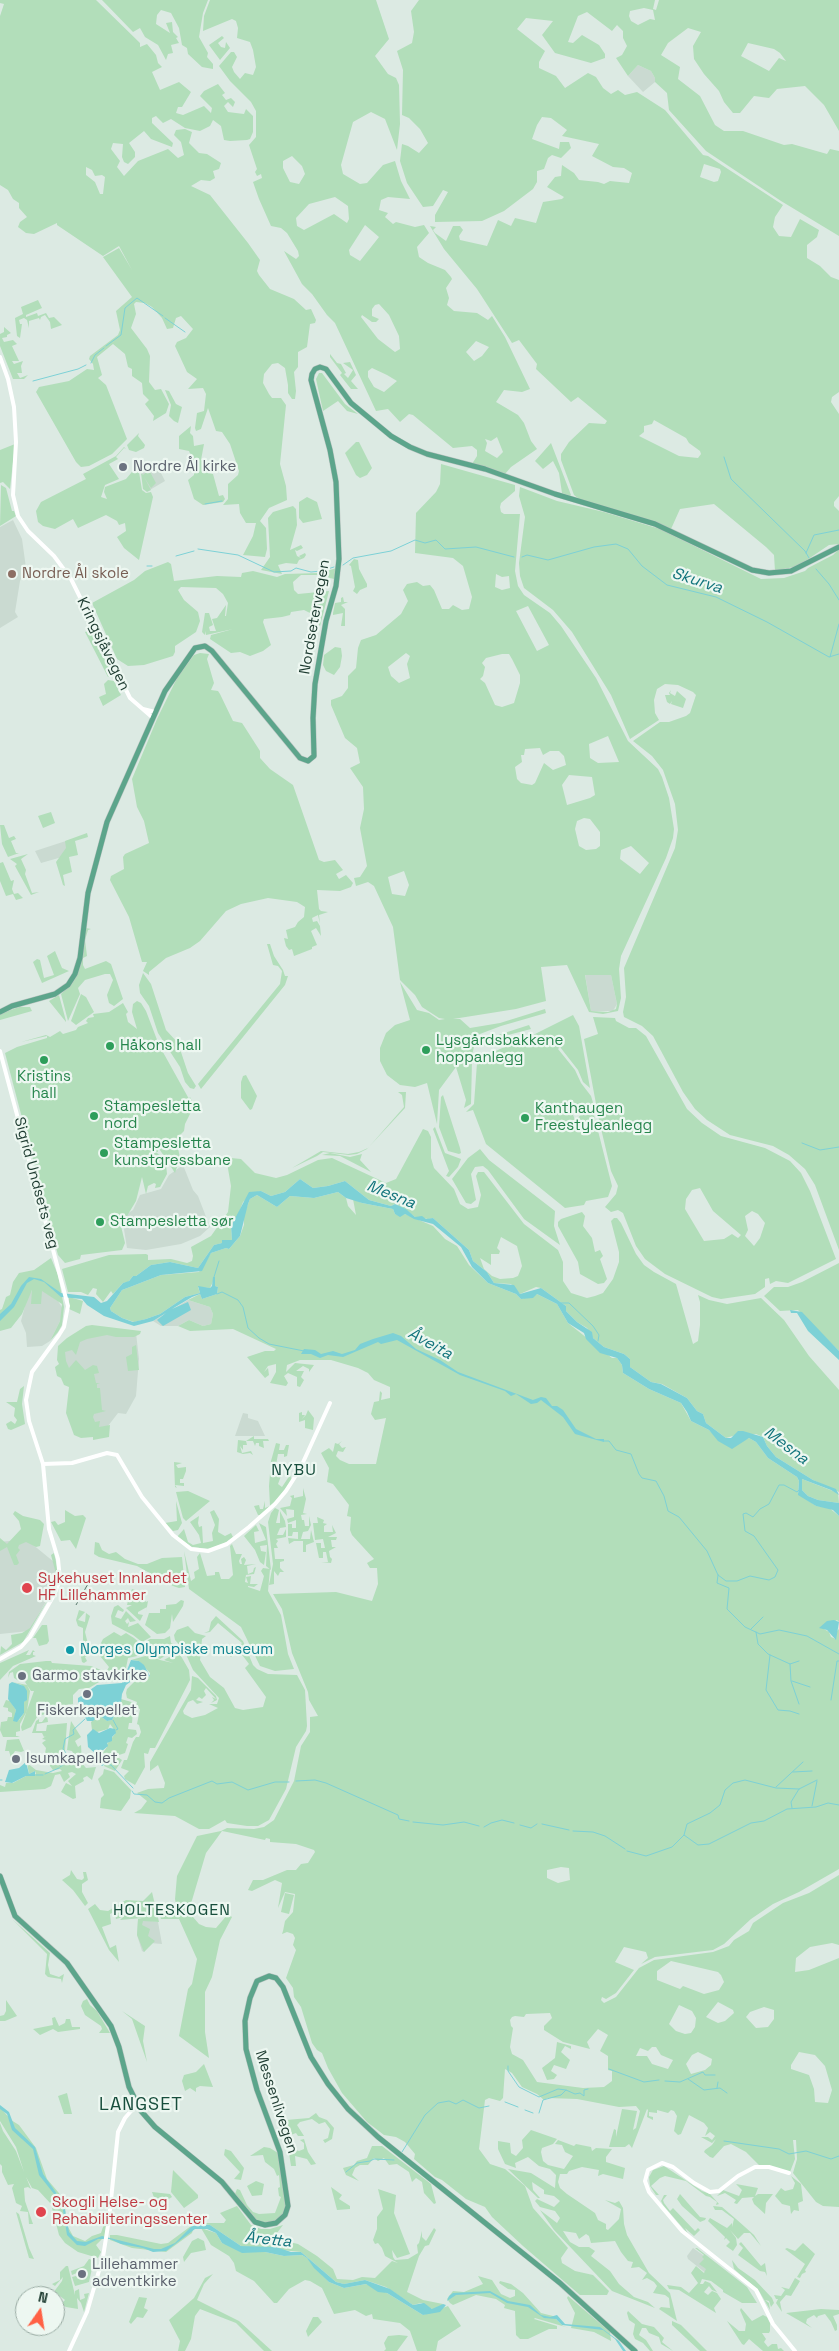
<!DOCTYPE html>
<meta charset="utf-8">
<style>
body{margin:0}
#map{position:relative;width:839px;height:2351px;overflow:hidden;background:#dceae3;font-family:"Space Grotesk",sans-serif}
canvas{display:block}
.north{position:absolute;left:15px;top:2286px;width:50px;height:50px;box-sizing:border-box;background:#edf7f1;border:1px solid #9aaca4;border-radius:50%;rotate:13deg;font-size:14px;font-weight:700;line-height:20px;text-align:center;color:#1d3b30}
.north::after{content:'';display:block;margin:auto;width:18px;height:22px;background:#ff6145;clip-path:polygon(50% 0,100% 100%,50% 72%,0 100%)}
</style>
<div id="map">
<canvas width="839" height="2351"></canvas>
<div class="north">N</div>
</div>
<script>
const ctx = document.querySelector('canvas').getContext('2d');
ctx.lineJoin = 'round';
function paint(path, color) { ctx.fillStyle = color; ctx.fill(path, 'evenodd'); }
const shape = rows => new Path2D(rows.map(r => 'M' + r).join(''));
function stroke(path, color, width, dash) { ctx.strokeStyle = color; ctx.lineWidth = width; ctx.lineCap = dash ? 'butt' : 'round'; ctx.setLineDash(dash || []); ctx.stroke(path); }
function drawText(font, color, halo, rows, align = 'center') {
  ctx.font = font + ' "Space Grotesk",sans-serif'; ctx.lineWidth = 4.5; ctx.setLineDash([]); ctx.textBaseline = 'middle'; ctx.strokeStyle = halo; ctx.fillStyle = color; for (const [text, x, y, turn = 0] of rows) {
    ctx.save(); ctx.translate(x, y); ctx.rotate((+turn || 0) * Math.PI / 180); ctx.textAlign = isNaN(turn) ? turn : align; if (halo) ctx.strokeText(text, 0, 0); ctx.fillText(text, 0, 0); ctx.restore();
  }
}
paint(shape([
 [638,65,651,71,655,78,655,82,643,92,628,76],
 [158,465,163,471,161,473,165,481,148,491,141,473],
 [13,520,22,539,26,568,20,581,15,612,18,617,0,628,0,527],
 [72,839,76,853,41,863,35,851],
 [585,974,611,975,617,1004,613,1011,591,1011],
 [183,1165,193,1190,198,1196,210,1227,200,1236,181,1244,146,1250,127,1248,122,1217,133,1210,140,1195,161,1189,169,1175],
 [33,1289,44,1291,58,1301,63,1309,60,1321,50,1341,42,1346,27,1347,26,1333,21,1321,27,1298],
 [188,1300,210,1307,213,1314,211,1324,203,1326,189,1320,178,1326,161,1326,153,1321],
 [92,1328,136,1333,139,1359,136,1396,126,1414,118,1413,108,1426,95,1438,62,1353],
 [243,1413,248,1414,248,1418,258,1421,265,1436,235,1436],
 [26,1539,54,1562,57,1574,56,1584,29,1631,0,1634,0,1542],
 [138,1919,158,1922,162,1944,150,1943,144,1952,142,1951,137,1935],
 [693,2248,720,2267,712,2278,688,2259,687,2256]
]), '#cadad1');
paint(shape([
 [0,0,96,0,140,43,140,47,147,44,156,55,158,63,162,67,152,72,160,90,179,82,191,92,182,107,178,107,176,113,183,115,204,106,211,113,212,108,200,96,204,91,218,84,225,93,222,95,226,100,231,98,235,102,233,107,228,102,224,106,228,112,244,114,246,109,253,116,253,132,250,139,247,140,230,141,224,140,221,126,213,120,210,126,200,131,185,128,171,119,163,123,156,116,152,118,152,123,173,143,172,147,151,139,144,131,129,143,135,152,135,157,128,164,124,162,122,157,123,144,113,143,111,149,120,161,117,167,124,176,138,161,168,149,178,158,184,155,181,142,174,135,176,130,185,129,192,132,189,143,199,153,207,154,221,163,219,169,213,171,215,178,210,181,201,180,191,186,210,195,248,243,260,260,257,271,259,275,270,289,294,299,306,310,311,309,316,320,315,323,310,324,307,347,298,352,298,367,294,372,296,391,295,399,292,399,288,393,288,385,285,368,278,363,272,364,264,374,263,383,269,394,272,398,281,398,286,405,280,464,286,486,287,500,269,508,260,521,266,528,267,549,265,557,243,555,253,536,256,523,246,523,240,513,239,504,223,505,228,499,228,484,238,475,239,471,230,444,222,432,216,431,208,408,201,429,196,431,195,428,197,413,204,411,206,394,203,388,188,389,197,379,187,372,175,346,177,342,186,338,193,329,181,316,176,318,173,328,167,329,162,318,152,307,145,303,136,302,134,304,136,314,131,328,147,349,150,356,149,382,155,390,161,389,169,404,166,413,153,421,154,416,145,404,149,400,143,394,142,383,132,376,132,369,128,367,125,354,113,344,97,357,102,375,98,378,106,385,127,439,112,454,89,466,81,467,76,462,36,392,39,387,69,381,87,369,94,370,93,364,89,359,90,356,118,335,120,330,116,311,132,297,103,257,119,248,132,270,119,246,103,256,57,225,57,223,34,234,26,233,18,227,20,222,27,217,19,208,19,203,13,199,8,190,0,185,0,16,4,4,0,3],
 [86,167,92,170,95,176,102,175,105,177,103,194,100,194,95,182,86,175],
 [102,0,208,0,203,13,199,37,208,53,207,57,213,64,213,69,202,67,188,54,187,48,182,45,179,28,171,13,161,10,157,15,156,24,170,33,166,23,172,22,173,32,178,37,176,38,179,43,171,45,173,53,168,54,166,60,158,45,145,37,140,28,133,32],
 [210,0,376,0,389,39,375,56,388,74,396,78,399,85,400,124,397,150,385,119,371,112,353,122,341,165,343,174,360,184,367,183,383,165,395,161,401,181,410,199,388,197,381,200,379,210,388,213,385,217,393,224,396,222,415,227,424,225,429,233,417,247,419,257,428,263,445,270,451,277,452,279,446,288,449,298,447,305,454,311,477,313,488,320,492,316,505,337,530,389,522,392,504,390,496,402,518,415,524,423,531,441,537,449,511,467,505,474,472,464,477,456,477,450,472,446,453,448,413,415,409,414,400,422,388,409,376,411,335,323,327,315,312,294,302,284,284,251,296,259,299,256,298,251,287,233,281,228,271,226,259,199,253,182,262,178,261,174,257,176,255,172,257,169,249,145,256,137,256,111,251,102,230,81,219,66,231,52,234,52,237,57,232,67,234,72,240,79,245,73,253,75,256,67,253,50,250,42,237,38,238,28,236,21,232,19,203,31,204,16],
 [292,156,302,166,305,174,299,184,290,182,283,168,283,161],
 [335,197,348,206,349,219,347,223,334,214,304,230,297,226,296,218,309,204],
 [365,225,379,237,360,261,350,255,349,250],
 [379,304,389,315,399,336,400,349,395,352,378,339,361,317,362,315,372,322,376,322,379,319,372,316,372,309,375,305],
 [476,341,489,347,482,356,474,361,466,352],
 [372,368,387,375,397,381,384,392,374,387,368,377,368,371],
 [497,437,503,452,497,458,485,451,487,443,485,439,491,441],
 [419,0,655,0,653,9,656,10,659,0,839,0,839,131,824,105,805,86,777,89,769,98,754,96,740,113,733,113,724,102,719,91,704,74,694,59,693,46,701,32,688,28,668,43,661,55,680,67,678,79,700,96,715,125,724,131,743,131,784,145,792,144,827,154,830,149,839,151,839,236,781,201,706,151,669,110,667,93,655,82,655,78,651,71,638,65,628,76,616,58,622,55,627,46,623,38,623,31,617,25,612,31,587,12,578,16,568,42,573,43,582,35,599,45,605,54,605,58,591,63,555,53,542,35,553,21,526,18,517,29,545,51,539,62,539,68,556,76,565,88,588,73,596,77,603,88,611,94,618,90,625,95,637,92,665,110,703,155,708,156,783,205,775,217,773,227,779,236,791,237,800,219,819,230,817,237,807,245,807,258,820,266,831,277,839,280,839,392,832,397,831,402,839,414,839,496,834,502,834,506,839,511,839,544,829,545,798,566,775,571,774,555,766,547,714,504,680,509,671,529,579,499,574,495,561,460,561,454,569,442,589,423,605,424,607,421,578,397,571,402,536,369,537,364,519,340,512,343,477,289,444,249,430,226,436,227,433,230,435,233,446,241,453,226,460,226,463,230,459,236,460,240,487,246,498,220,511,226,515,218,536,223,543,202,562,199,564,197,547,187,555,177,561,176,562,165,574,173,579,180,598,182,604,184,610,181,629,183,632,173,624,168,613,167,592,156,599,144,562,136,567,130,551,118,542,117,537,125,532,139,559,149,560,142,569,142,571,148,561,158,552,155,548,158,544,169,537,171,537,182,533,189,504,211,482,221,435,222,435,215,448,192,443,190,433,206,423,207,407,183,400,161,402,144,408,146,419,153,428,143,420,129,409,118,402,115,403,70,397,51,412,43,414,32,411,11],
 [644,8,653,10,655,20,650,19,638,25,631,21,629,16,630,11],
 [748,43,774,49,780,53,786,61,779,58,769,71,741,56],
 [704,164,720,169,721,172,718,181,714,182,700,177],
 [654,420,686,438,689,443,700,451,701,454,698,458,679,456,639,436,644,432,644,426,652,424],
 [222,36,224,38,218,43,221,47,225,48,226,42,230,48,220,60,209,45],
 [38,300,42,308,26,315,26,317,37,313,38,316,46,313,49,318,54,317,62,325,51,329,50,322,45,315,41,317,40,320,39,318,29,321,29,328,27,320,24,318,19,320,20,324,22,324,20,338,17,336,15,318,23,314,21,307],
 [4,327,11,333,7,335,7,337,2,338,4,342,13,340,17,344,12,346,19,361,12,361,14,364,23,361,21,366,22,373,17,373,20,378,28,375,24,379,13,379,0,346,0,334,4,332],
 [330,354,337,363,341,364,346,373,344,374,348,378,353,370,343,363,350,362,356,375,351,381,358,389,351,389,340,375,342,373,330,357],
 [319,373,322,373,345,404,358,414,347,411,338,401,323,411,316,379],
 [165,390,169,391,176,404,182,407,178,423,174,421,169,416,171,405],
 [191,426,190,433,193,436,194,446,204,444,201,460,207,464,210,473,213,474,219,496,223,495,225,499,223,502,203,505,194,499,188,480,194,475,194,464,189,451,179,449,179,436],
 [139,433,138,436,145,445,144,448,136,452,129,450,127,445],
 [356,442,359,442,372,468,367,475,360,478,356,475,345,453],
 [551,443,571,495,570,496,562,493,559,473,553,461,543,469,535,461],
 [15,444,10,489,3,482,0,483,0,450],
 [124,447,126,449,124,448,116,457,118,459,109,464,119,479,105,485,101,497,107,499,104,492,105,487,126,479,136,467,139,472,142,490,146,493,151,492,153,497,139,560,124,548,117,537,126,531,125,523,119,525,117,521,106,515,78,528,73,519,55,529,43,526,38,522,36,511,41,502,86,479,83,474,116,456],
 [441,464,515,485,515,491,501,503,500,507,501,512,504,514,520,514,515,571,518,586,524,595,550,613,561,626,596,678,628,741,658,769,662,777,669,798,674,829,673,838,666,858,621,956,619,969,621,998,618,1011,603,1014,589,1012,567,965,541,967,546,1001,516,1009,453,1019,460,1019,470,1028,500,1023,545,1009,546,1013,501,1026,472,1037,473,1039,492,1037,529,1025,531,1029,493,1039,474,1047,471,1059,466,1062,472,1061,471,1104,464,1108,466,1100,456,1067,439,1090,437,1124,427,1083,415,1087,400,1085,387,1075,380,1061,380,1048,386,1033,395,1025,410,1020,400,982,417,1010,429,1013,439,1020,445,1019,439,1018,422,1007,415,995,400,980,393,927,374,886,368,882,356,886,354,878,360,877,367,866,360,828,364,809,363,787,350,768,360,763,357,748,345,738,331,705,331,700,342,696,348,688,348,676,356,668,358,648,361,640,376,635,401,614,408,601,403,590,407,584,417,582,423,586,430,585,434,590,442,609,449,609,453,605,462,610,469,609,472,597,463,566,453,558,415,553,416,513,436,492,440,484],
 [496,574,502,577,509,576,510,588,502,590,495,587],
 [528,606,549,645,537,651,516,611],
 [406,653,410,656,407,664,410,678,399,683,391,676,388,667],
 [502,654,509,654,512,659,520,675,520,683,514,703,502,707,495,705,485,683,480,679,483,676,485,667,482,663,486,658],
 [608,736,619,762,598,763,590,758,589,744],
 [540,748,543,755,550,751,559,751,564,756,566,765,553,770,544,763,535,783,532,785,521,783,517,779,515,767,522,762,521,755,524,755,525,749],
 [569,775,592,777,595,795,590,798,567,805,562,785],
 [584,818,590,819,600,832,600,846,596,849,586,850,579,846,575,829,577,821],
 [631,846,649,863,640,874,620,859,621,850],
 [404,871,409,885,405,896,392,894,388,877],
 [585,975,611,975,617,1004,616,1009,608,1012,591,1011],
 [149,470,156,483,151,488,144,477,151,490,147,492,143,489,141,473,143,475],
 [1,485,6,488,12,511,14,511,16,516,0,526],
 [520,487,557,501,604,512,660,529,761,579,784,578,805,571,808,568,833,555,839,549,839,1250,815,1185,805,1169,789,1155,773,1146,730,1135,707,1120,695,1109,683,1092,653,1036,642,1026,624,1017,623,1012,626,997,624,968,675,848,678,830,675,804,663,770,652,756,633,741,660,722,669,722,686,716,690,713,696,695,693,692,678,685,665,684,657,689,654,700,655,713,659,720,630,739,611,695,572,632,553,610,524,588,520,576,519,563,525,517,519,496],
 [307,497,317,502,322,519,303,523,299,518,299,502],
 [293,506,296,509,297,525,290,550,301,545,303,548,297,551,295,550,297,556,301,558,299,556,305,553,306,555,304,558,299,560,297,564,286,563,278,565,282,574,261,570,270,557,268,518,273,512],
 [354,559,358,560,359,569,367,584,367,587,360,590,357,594,353,591,355,587,351,566,349,565],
 [168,562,171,564,174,581,217,576,241,577,242,573,253,571,277,577,285,574,319,573,337,568,334,579,318,575,301,575,293,582,294,590,298,594,329,591,320,626,312,614,304,610,291,612,290,615,282,617,264,619,263,622,271,645,263,651,250,656,240,652,231,653,210,639,211,635,233,629,206,635,206,631,205,635,202,632,205,613,209,613,213,625,209,627,210,631,216,631,212,619,217,618,226,605,225,616,226,616,228,603,223,594,216,588,181,587,178,590,184,600,198,612,200,621,196,632,175,646,175,652,173,656,144,665,128,666,117,659,92,603,134,580,145,571],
 [343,597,344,602,348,602,341,605,345,609,345,626,341,626,343,613,333,615,333,613,335,603,341,602,341,598],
 [90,630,112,674,108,677,85,632],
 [335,647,341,648,342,656,340,667,334,675,326,671,323,665,324,655],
 [200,653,209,654,207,659,214,683,211,690,218,691,220,694,233,721,242,723,244,726,260,751,260,758,270,769,293,785,319,860,324,862,335,860,343,870,336,874,339,879,346,875,353,883,351,887,340,891,317,890,319,909,321,911,328,912,319,915,320,924,318,915,312,918,313,922,317,921,320,926,321,936,316,928,311,931,317,945,312,947,312,949,294,956,292,949,289,950,286,946,284,938,288,939,286,930,295,927,298,922,304,917,305,907,297,902,268,898,241,904,226,911,200,941,190,948,166,958,149,972,149,975,143,971,147,962,142,962,129,917,110,880,111,876,124,869,123,857,125,854,149,843,144,821,137,807,132,779,157,719,178,676,194,655],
 [108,680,114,681,121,695,103,706,99,697,106,694,104,684],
 [671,690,670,693,675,696,677,691,686,699,683,708,671,704,672,701,670,704,667,702,665,695,670,695,669,693],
 [51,812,55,823,43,828,38,816],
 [0,825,4,825,9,838,14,836,16,839,11,841,16,853,19,853,8,857,2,844],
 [87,833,88,837,75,841,78,855,69,857,72,872,63,875,65,886,63,885,56,862,66,848,65,841],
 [28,854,21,859,26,870,25,874,32,893,39,892,31,895,15,866,17,864,10,859],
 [3,862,11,881,14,880,12,889,14,894,18,893,23,898,16,900,13,894,6,896,0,881,0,863],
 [86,928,91,929,88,930,85,940,87,956,83,958,83,965,85,969,106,961,111,964,123,999,114,1006,109,1003,107,995,113,980,110,974,105,974,85,980,78,988,80,994,68,1021,61,994,71,984],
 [267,944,270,944,274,956,283,970,285,976,288,976,285,985,201,1089,198,1084,280,984,282,971,278,966,273,965],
 [55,951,62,968,69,971,42,983,33,962,37,959,40,960,44,978,54,975,47,956],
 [143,973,151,984,166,1030,178,1043,188,1073,196,1086,194,1089,190,1088,185,1082,180,1067,158,1033,149,1006,140,993,139,985],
 [81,994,86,997,94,1012,76,1025,71,1021],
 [59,995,66,1021,66,1022,49,1001],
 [137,1001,141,1003,146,1011,159,1045,189,1099,190,1097,193,1103,190,1105,194,1106,185,1124,184,1131,179,1136,178,1148,180,1158,175,1173,158,1147,158,1152,154,1151,160,1155,166,1164,167,1174,160,1187,155,1188,156,1184,154,1183,148,1186,146,1194,142,1177,136,1201,121,1226,125,1243,122,1250,81,1255,80,1259,65,1263,58,1255,5,1053,17,1047,47,1038,47,1036,21,1042,46,1035,50,1037,60,1031,63,1034,76,1030,78,1027,88,1023,86,1021,88,1018,94,1017,93,1014,109,1012,123,1003,128,1012,126,1014,128,1022,137,1029,132,1012,133,1004],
 [19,1007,30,1007,32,1011,0,1020,0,1014],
 [573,1015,579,1026,590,1088,583,1082,578,1070,560,1047,558,1049,575,1070,581,1083,591,1096,595,1109,592,1111,570,1107,575,1120,581,1115,594,1115,612,1186,608,1197,586,1201,584,1205,565,1208,486,1144,473,1110,466,1112,474,1104,477,1063,491,1053,507,1046,509,1043,523,1040],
 [593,1017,615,1018,616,1021,629,1028,636,1028,646,1036,687,1109,702,1123,721,1136,765,1148,790,1161,801,1173,810,1191,836,1259,788,1283,776,1281,770,1284,769,1278,765,1279,765,1287,755,1294,721,1299,712,1297,665,1274,645,1259,636,1246,623,1213,618,1210,611,1212,605,1207,616,1194,618,1186,611,1171,599,1120,584,1039,598,1034],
 [700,1188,713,1211,741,1235,738,1238,732,1234,724,1239,704,1241,685,1209,686,1199,692,1190],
 [752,1211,758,1214,765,1223,760,1238,754,1246,745,1236,748,1230,745,1216],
 [246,1075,257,1096,252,1109,250,1110,241,1098,241,1082,243,1076],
 [398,1092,406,1092,405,1108,367,1149,357,1154,349,1155,323,1152,317,1156,292,1168,321,1151,348,1154,359,1152,368,1148,404,1107,402,1095],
 [443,1095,460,1148,461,1153,459,1154,448,1151,439,1127,441,1097],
 [435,1127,445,1153,461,1159,458,1167,449,1177,446,1176,449,1171,433,1129],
 [423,1129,428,1131,431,1137,431,1158,434,1168,454,1189,460,1204,468,1209,478,1207,481,1195,476,1176,478,1172,484,1172,524,1224,558,1250,563,1262,563,1281,571,1293,587,1298,595,1296,603,1293,613,1279,619,1262,619,1252,611,1221,614,1218,617,1218,621,1223,636,1254,644,1265,654,1272,676,1284,693,1344,698,1341,700,1325,700,1302,698,1295,709,1300,727,1304,761,1298,784,1320,809,1356,839,1390,839,1492,813,1480,776,1457,767,1446,763,1437,756,1434,736,1435,726,1438,706,1423,703,1414,697,1411,687,1398,662,1384,651,1382,630,1367,630,1359,624,1354,604,1347,593,1338,587,1328,577,1322,566,1311,566,1306,541,1288,536,1287,520,1294,511,1284,494,1283,487,1272,473,1261,469,1250,433,1218,428,1219,415,1217,405,1209,395,1204,391,1206,369,1200,345,1181,328,1186,313,1188,300,1179,285,1192,271,1196,261,1191,254,1193,243,1202,237,1218,231,1226,232,1240,223,1240,222,1243,214,1245,198,1268,170,1262,151,1265,136,1276,133,1276,128,1282,123,1283,113,1294,111,1291,103,1302,96,1294,97,1289,93,1288,88,1295,81,1292,68,1292,62,1269,109,1255,146,1254,148,1255,148,1260,171,1259,187,1263,192,1261,193,1256,191,1247,211,1236,228,1212,231,1186,227,1163,231,1158,241,1159,255,1173,276,1178,287,1175,318,1160,332,1158,386,1183,396,1179],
 [501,1237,517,1246,522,1266,518,1276,513,1278,500,1279,492,1276,484,1269,480,1258,491,1265,491,1254,499,1254,500,1251,497,1248],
 [480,1149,489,1160,555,1211,554,1226,560,1245,524,1219,488,1170,483,1166,475,1167,471,1174,476,1200,471,1204,466,1203,452,1179,468,1158],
 [330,1153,350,1157,362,1154,360,1160,371,1172,340,1156,322,1155],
 [338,1192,346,1198,348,1206,356,1215,353,1199,362,1203,393,1209,395,1214,400,1216,405,1214,433,1226,445,1239,457,1246,469,1265,488,1283,516,1294,521,1299,537,1294,557,1304,568,1323,612,1358,617,1358,622,1365,623,1373,649,1389,681,1403,691,1421,709,1430,718,1439,740,1442,749,1438,756,1442,768,1458,797,1477,799,1481,798,1493,816,1506,828,1507,839,1516,839,1622,837,1620,824,1629,829,1632,831,1637,836,1639,835,1633,839,1629,839,1869,799,1892,773,1904,751,1919,724,1944,713,1950,655,1957,641,1964,648,1958,646,1952,624,1947,615,1962,634,1970,616,1993,606,1999,602,1997,601,2000,604,2003,616,1997,639,1968,654,1960,713,1952,729,1946,734,1940,749,1931,753,1923,783,1903,809,1893,839,1875,839,1945,832,1943,810,1947,796,1958,795,1972,809,1970,839,1958,839,2207,823,2206,816,2202,793,2173,797,2159,796,2140,793,2140,795,2159,790,2172,759,2165,746,2152,731,2144,724,2146,713,2158,710,2157,704,2152,705,2150,712,2145,716,2139,712,2143,701,2137,708,2137,712,2140,715,2136,710,2132,705,2136,708,2128,704,2123,689,2115,681,2134,678,2135,674,2131,677,2116,674,2111,671,2110,668,2113,657,2110,657,2113,649,2112,649,2116,653,2117,653,2120,647,2117,648,2110,647,2109,632,2148,629,2144,625,2147,609,2147,614,2129,616,2130,616,2137,622,2109,637,2111,633,2130,636,2128,640,2111,636,2106,619,2107,577,2099,548,2098,544,2100,537,2094,522,2087,512,2073,505,2069,503,2098,500,2101,489,2098,485,2100,479,2149,490,2164,505,2169,525,2186,533,2208,568,2248,561,2258,562,2263,575,2271,593,2275,609,2291,607,2295,580,2295,523,2246,492,2217,485,2207,466,2199,442,2180,435,2177,414,2159,415,2154,405,2142,396,2137,384,2135,367,2122,342,2093,328,2068,322,2053,317,2050,312,2043,301,2007,294,1997,293,1988,286,1978,296,1950,293,1945,295,1938,293,1934,287,1932,282,1934,283,1931,285,1921,293,1912,295,1894,285,1892,278,1908,282,1883,275,1880,252,1891,248,1890,253,1880,263,1880,287,1870,296,1870,301,1864,308,1863,315,1852,314,1850,296,1844,270,1842,270,1839,266,1838,265,1840,227,1832,222,1831,217,1838,206,1853,190,1907,193,1917,199,1924,206,1927,216,1928,228,1914,232,1917,220,1940,212,1977,205,1992,205,2032,209,2058,179,2036,188,1989,192,1984,197,1959,179,1919,161,1919,159,1913,177,1910,175,1899,177,1876,197,1836,221,1831,227,1828,254,1829,264,1827,274,1820,294,1781,301,1746,310,1732,310,1717,318,1716,309,1700,308,1692,292,1653,282,1609,273,1594,336,1592,372,1601,378,1584,377,1568,370,1568,367,1563,374,1559,352,1535,350,1530,351,1517,347,1516,349,1505,333,1484,327,1482,329,1468,321,1453,329,1448,333,1452,335,1443,338,1444,342,1441,339,1444,342,1448,346,1447,343,1452,338,1451,336,1456,340,1460,349,1464,376,1464,386,1418,375,1420,371,1414,374,1402,379,1401,380,1391,382,1393,381,1400,390,1398,390,1387,374,1380,368,1373,358,1368,331,1360,300,1360,287,1365,286,1372,295,1363,314,1365,309,1372,309,1369,303,1366,296,1371,304,1371,301,1377,304,1380,300,1387,297,1386,297,1377,288,1373,284,1376,288,1383,286,1386,270,1383,276,1372,276,1364,268,1366,264,1372,268,1368,269,1375,265,1378,247,1357,265,1351,274,1351,276,1349,233,1329,190,1331,178,1326,189,1320,203,1326,211,1324,213,1314,210,1307,188,1300,200,1294,202,1299,217,1294,218,1287,215,1286,215,1277,210,1288,198,1287,200,1293,185,1297,160,1314,146,1319,134,1322,122,1318,111,1311,110,1308,122,1290,130,1287,161,1275,199,1272,211,1253,226,1248,229,1249,240,1236,244,1225,244,1214,250,1199,257,1195,277,1207,290,1196,314,1198],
 [561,1867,569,1868,570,1880,558,1883,547,1878,547,1870],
 [671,1961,718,1972,721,1975,724,1982,719,1990,704,1994,683,1986,680,1989,657,1980,657,1971],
 [718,2002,733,2010,734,2013,725,2021,718,2023,706,2017],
 [679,2005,692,2011,696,2018,695,2027,691,2033,685,2034,676,2031,669,2024],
 [764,2007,774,2010,774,2019,768,2027,756,2028,746,2017,750,2012],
 [550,2013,552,2018,544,2026,544,2030,563,2042,590,2049,587,2042,598,2029,608,2035,600,2051,608,2056,608,2070,612,2071,612,2081,604,2087,583,2088,537,2082,523,2060,512,2054,510,2047,513,2028,511,2026,510,2020,512,2017,515,2016,524,2017,526,2014],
 [652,2047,656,2047,661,2055,673,2060,668,2069,652,2064,647,2056,636,2056,640,2048,648,2051],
 [698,2052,712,2059,711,2065,705,2070,691,2074,686,2064,692,2055],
 [799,2052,815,2055,825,2066,832,2090,828,2103,815,2102,814,2089,809,2075,791,2069,791,2065],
 [582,1212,585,1216,583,1226,592,1238,595,1252,600,1250,603,1256,600,1259,607,1279,604,1283,598,1284,580,1274,578,1262,558,1226,558,1222,561,1219],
 [51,1258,58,1275,64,1307,62,1325,58,1332,50,1341,60,1321,62,1304,42,1291,41,1304,31,1304,32,1290,22,1314,11,1328,0,1331,0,1310,2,1309,6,1297,10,1295,13,1282,19,1273,34,1270],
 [839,1263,839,1351,798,1310,780,1311,764,1296,774,1287,788,1287,802,1282],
 [69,1297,83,1301,80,1314,69,1309],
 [92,1325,141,1331,140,1334,134,1337,116,1337,107,1335,87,1339,80,1342,76,1355,72,1350,65,1352,66,1361,69,1368,76,1360,85,1370,93,1365,97,1366,99,1373,94,1374,96,1383,100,1383,97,1384,97,1388,100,1388,102,1410,106,1411,94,1414,93,1417,95,1422,100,1421,99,1427,110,1425,109,1437,93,1440,93,1437,81,1438,74,1435,66,1413,69,1387,64,1385,61,1378,57,1376,55,1367,59,1364,57,1360,58,1346,67,1338,86,1326],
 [136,1345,139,1370,128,1371,126,1357,132,1354,132,1347],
 [24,1386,22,1404,25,1424,11,1430,8,1429,6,1424,11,1421,15,1424,17,1420,14,1416,15,1408,6,1402,17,1402,20,1389],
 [308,1410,314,1418,313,1430,305,1428,305,1420,299,1422,299,1413,302,1412,302,1415,305,1415,302,1419,306,1415],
 [254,1436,254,1439,268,1439,269,1441,263,1441,264,1448,259,1446,259,1443,256,1443,255,1446,253,1441,246,1441,247,1445,243,1445,243,1450,240,1446,242,1453,251,1451,253,1455,250,1453,243,1454,237,1452,238,1440,246,1441],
 [276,1443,280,1444,279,1450,284,1450,286,1445,289,1445,287,1456,284,1457,284,1454,278,1454,274,1476,281,1476,278,1484,282,1487,290,1475,292,1480,274,1503,261,1515,258,1515,254,1506,259,1505,260,1509,263,1509,265,1501,265,1508,270,1506,269,1486,271,1461],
 [174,1462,182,1463,176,1465,178,1468,186,1467,186,1471,183,1479,180,1479,180,1483,184,1483,184,1486,175,1485,177,1488,185,1489,177,1488,175,1487],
 [802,1479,838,1493,839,1503,818,1500,808,1496,802,1490],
 [303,1488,306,1499,303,1513,307,1514,301,1515,302,1520,304,1520,305,1526,309,1526,309,1516,311,1525,308,1531,303,1532,301,1539,310,1539,311,1530,314,1542,306,1545,306,1552,303,1552,303,1541,294,1541,289,1544,288,1538,298,1539,298,1532,293,1532,292,1536,288,1536,288,1524,292,1524,292,1528,296,1528,296,1520,288,1523,287,1519,294,1517,294,1510,286,1509,287,1516,280,1508,290,1506,292,1498,295,1501,290,1496,294,1495,294,1498,303,1496],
 [188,1491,210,1501,186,1521,183,1518,176,1492],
 [176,1501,182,1523,178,1530,173,1531,165,1523,177,1521],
 [275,1508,279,1510,276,1523,280,1523,280,1511,285,1521,286,1527,280,1528,277,1535,283,1535,286,1529,286,1537,276,1539,278,1541,276,1544,278,1548,274,1548,275,1559,284,1559,284,1561,280,1562,280,1568,284,1572,280,1572,278,1576,274,1571,274,1584,269,1585,273,1564,268,1522,271,1513],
 [65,1510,75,1516,83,1515,86,1518,76,1549,70,1540,61,1541,51,1522,55,1521,58,1525,65,1522],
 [214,1510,219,1519,218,1532,225,1536,231,1533,233,1537,225,1543,210,1549,192,1547,177,1537,184,1529,188,1542,193,1545,201,1543,199,1535,190,1522,199,1516,198,1523,199,1527,202,1526,203,1543,213,1541,212,1533,215,1525,210,1512],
 [15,1511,23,1516,40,1520,44,1524,40,1546,36,1547,26,1542,19,1545,18,1548,20,1550,16,1555,19,1563,17,1565,14,1565,7,1547,0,1551,0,1538,7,1544,21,1529,19,1521,13,1514],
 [317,1517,324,1520,323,1523,327,1524,324,1526,324,1532,333,1532,332,1525,336,1533,328,1537,337,1537,336,1540,331,1540,332,1547,336,1547,329,1551,330,1557,332,1559,331,1563,321,1562,328,1562,326,1552,323,1552,323,1558,319,1558,316,1543,321,1543,321,1548,325,1548,323,1539,315,1540,313,1523,318,1523],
 [259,1523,266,1527,271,1570,266,1566,267,1545,260,1546,261,1551,266,1552,264,1565,260,1562,255,1550,244,1536,256,1525,259,1531,254,1532,255,1543,266,1540],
 [95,1542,99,1543,102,1550,109,1554,116,1552,125,1559,138,1564,147,1564,162,1558,182,1557,185,1587,179,1588,173,1586,137,1566,99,1557,94,1554],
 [232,1544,236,1554,242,1554,239,1561,240,1564,242,1564,241,1559,244,1557,246,1560,244,1565,256,1564,247,1566,248,1574,253,1572,254,1568,256,1567,254,1574,246,1575,245,1582,248,1583,246,1577,251,1576,250,1584,258,1584,254,1587,248,1586,248,1587,260,1591,264,1576,261,1571,263,1568,270,1569,268,1591,281,1615,288,1654,294,1669,275,1671,260,1666,241,1627,189,1589,184,1551,191,1581,195,1578,194,1572,199,1569,197,1557,200,1553,207,1576,215,1575,215,1572,219,1572,221,1579,229,1579,233,1575,230,1546],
 [54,1553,58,1571,55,1588,23,1642,0,1655,1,1646,6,1650,12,1644,11,1635,22,1633,30,1628,50,1596,56,1574,51,1555],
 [132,1589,146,1594,142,1596,146,1602,148,1601,145,1618,147,1607,138,1612,138,1614,143,1615,140,1621,126,1608,132,1605,127,1605,128,1601,131,1600,136,1596,128,1600],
 [181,1600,184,1601,183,1606,173,1622,172,1614,170,1628,165,1633,157,1634,145,1625,149,1613,160,1613,160,1609,166,1609,166,1605,176,1604],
 [118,1605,124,1610,123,1612,118,1610,115,1617,121,1619,126,1611,136,1621,130,1622,128,1618,125,1621,127,1624,129,1622,128,1627,138,1623,151,1637,142,1642,133,1635,112,1624,111,1616,114,1607],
 [79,1610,85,1612,78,1620,85,1622,86,1613,90,1616,85,1632,89,1648,87,1656,85,1657,87,1661,84,1663,82,1662,81,1657,83,1650,83,1628,78,1626,76,1620],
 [216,1616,243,1641,253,1665,257,1669,268,1674,297,1675,305,1690,307,1726,306,1731,296,1747,286,1789,269,1820,258,1826,247,1826,227,1823,225,1820,209,1829,199,1829,175,1816,134,1813,141,1809,147,1801,137,1793,148,1789,164,1788,165,1783,158,1765,150,1771,150,1762,191,1690,192,1676,198,1678,216,1696,217,1700,211,1703,214,1700,212,1697,216,1699,206,1688,204,1691,206,1695,202,1699,199,1697,196,1700,203,1702,197,1704,193,1700,188,1702,183,1711,184,1714,192,1718,205,1715,218,1708,209,1704,217,1704,219,1698,193,1670,184,1650,175,1640,174,1635,177,1630,188,1626,195,1633,206,1636,202,1639,200,1660,210,1677,224,1688,235,1708,243,1710,263,1707,266,1697,245,1668,249,1664,246,1660,239,1651,231,1657,229,1655,232,1652,229,1648,231,1646,236,1650,242,1643,218,1623,210,1632,204,1633,209,1631,211,1622],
 [42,1625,47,1625,49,1641,47,1644,39,1646,36,1638,33,1638],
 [114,1632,121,1636,126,1633,134,1638,141,1644,142,1655,128,1658,125,1673,118,1681,99,1682,89,1688,79,1689,73,1695,73,1704,49,1707,45,1714,37,1717,31,1727,22,1731,21,1727,34,1691,31,1691,25,1682,28,1679,27,1674,20,1674,17,1677,19,1681,14,1678,13,1672,10,1673,8,1678,9,1672,20,1664,46,1661,51,1661,52,1663,91,1666,106,1672,109,1667,100,1656,102,1651,100,1645,103,1639],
 [170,1636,171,1643,174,1644,189,1670,190,1680,155,1748,150,1748,148,1754,144,1753,145,1767,135,1785,125,1779,124,1776,129,1771,121,1768,124,1760,127,1760,133,1742,136,1737,139,1737,141,1732,139,1725,137,1724,140,1709,136,1707,137,1702,127,1698,126,1693,127,1689,136,1680,150,1676,150,1673,139,1661,131,1660,149,1655,160,1660,173,1663,164,1660,171,1656,171,1651,167,1650,165,1656,160,1659,147,1652,144,1643,150,1639,164,1639],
 [29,1650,26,1655,30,1655,33,1650,35,1652,33,1652,33,1655,36,1656,13,1666,0,1680,0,1663],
 [12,1682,27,1685,30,1691,27,1711,20,1724,20,1731,16,1732,16,1736,20,1736,17,1737,3,1737,0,1730,1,1722,7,1721,8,1717,12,1717,12,1713,8,1711,8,1708,3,1707,6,1700,10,1701,16,1710,14,1721,19,1720,24,1713,24,1702,26,1700,22,1685],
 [121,1699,135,1703,131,1709,133,1711,132,1723,129,1723,128,1729,136,1730,137,1734,132,1738,128,1737,126,1743,128,1744,125,1753,116,1756,122,1760,115,1771,104,1766,106,1760,102,1754,107,1747,107,1744,115,1734,113,1728,110,1724,108,1729,97,1732,92,1730,91,1722,99,1715,107,1721,112,1720,121,1703],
 [47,1715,48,1722,37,1724,36,1731,46,1731,47,1725,67,1723,65,1751,60,1759,63,1764,67,1765,76,1759,72,1751,67,1750,71,1721,81,1737,75,1741,78,1747,81,1745,82,1763,86,1768,96,1767,92,1780,87,1776,83,1778,84,1781,75,1786,76,1798,73,1799,61,1792,66,1783,72,1786,68,1781,76,1774,72,1772,68,1773,70,1777,64,1782,60,1774,55,1775,51,1786,45,1789,0,1792,0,1785,5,1787,6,1783,13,1783,26,1776,36,1774,35,1771,29,1774,27,1763,36,1770,53,1773,62,1771,60,1769,53,1770,50,1766,47,1753,45,1753,46,1748,42,1743,46,1740,42,1739,46,1736,44,1737,42,1733,32,1733,36,1721,39,1719,39,1722,42,1722],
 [19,1739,24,1751,21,1752,15,1751,11,1758,9,1751,5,1751,7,1740],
 [104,1769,114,1772,131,1790,130,1798,121,1811,100,1808,101,1798,104,1795,98,1779,103,1774],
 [71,1870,77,1879,82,1880,84,1878,83,1872,86,1872,88,1880,82,1884,82,1892,88,1903,85,1906,73,1890,62,1880,70,1875],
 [152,1892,159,1922,143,1921,142,1925,150,1929,148,1936,155,1941,144,1952,137,1935,138,1919,142,1918,120,1920,123,1917,116,1919,114,1912,110,1914,111,1924,102,1927,110,1948,116,1945,119,1962,109,1950,88,1909,95,1904,100,1910,108,1911,126,1900,143,1901],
 [285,1893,294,1895,289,1914,281,1912],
 [12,1919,50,1953,48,1965,50,1974,59,1977,64,1974,62,1983,61,1979,48,1977,45,1974,47,1954],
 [87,1999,90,2005,97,2011,110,2033,99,2033,102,2029,101,2026,85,2015,81,2006,83,2001],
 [6,2000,17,2016,5,2021,0,2021,0,2016,4,2015,6,2011],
 [122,2011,145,2026,143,2041,147,2062,132,2019],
 [55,2017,59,2026,65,2023,66,2019,70,2019,72,2027,80,2027,80,2029,58,2032,53,2029,40,2035,33,2029,53,2025,52,2018],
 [557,2042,571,2046,571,2049,565,2046,561,2052,570,2060,566,2069,554,2065,551,2071,557,2075,554,2079,547,2080,542,2068,555,2058],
 [204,2064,213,2087,200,2086,196,2088,196,2092,190,2088,185,2091,182,2081,184,2075,196,2072],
 [67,2093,72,2114,64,2114,58,2096],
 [0,2107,11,2120,19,2125,36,2148,47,2179,64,2199,67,2225,73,2236,85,2241,92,2236,101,2233,108,2212,105,2236,96,2245,101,2252,98,2258,78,2252,65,2243,59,2235,51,2204,38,2190,32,2188,26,2177,31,2189,28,2187,24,2188,25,2201,33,2224,29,2224,28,2212,20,2211,22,2206,16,2203,12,2188,14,2184,8,2185,2,2172,2,2166,0,2164,0,2123,3,2131,16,2151,24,2172,16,2147,0,2121],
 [316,2113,319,2117,327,2120,334,2128,332,2139,325,2143,323,2140,328,2138,330,2129,325,2122,319,2124,312,2119,300,2122,297,2125,304,2136,298,2136,296,2133,288,2136,289,2148,299,2151,304,2149,304,2143,300,2140,304,2139,308,2152,316,2164,311,2165,307,2159,295,2156,296,2166,291,2166,287,2140,283,2139,281,2131,283,2128,289,2129,286,2120,309,2118],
 [531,2130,557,2139,553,2144,542,2148,541,2152,543,2161,548,2165,564,2169,573,2156,565,2152,562,2145,555,2144,558,2140,574,2146,576,2144,591,2147,592,2151,596,2148,612,2149,606,2157,606,2162,625,2168,623,2179,603,2174,598,2176,599,2170,582,2167,569,2171,567,2174,560,2174,558,2182,560,2188,567,2194,595,2213,598,2220,606,2224,606,2229,608,2230,619,2219,621,2209,605,2200,615,2203,619,2201,623,2208,624,2224,627,2235,649,2273,670,2293,677,2321,659,2309,661,2307,670,2308,669,2298,665,2295,653,2293,657,2286,654,2282,647,2278,642,2280,647,2273,639,2267,631,2268,633,2262,628,2261,621,2252,615,2241,591,2243,589,2236,586,2234,579,2239,576,2233,563,2231,570,2242,579,2247,589,2247,595,2251,591,2256,610,2271,619,2284,634,2297,648,2302,655,2308,612,2291,554,2230,540,2210,557,2223,560,2218,555,2211,540,2207,535,2201,537,2199,554,2207,560,2201,554,2196,544,2194,544,2190,532,2182,533,2190,540,2198,538,2198,508,2169,531,2173,555,2188,556,2175,550,2169,539,2166,528,2157,515,2163,516,2168,505,2164,498,2149,498,2141,510,2143,511,2153,516,2156,523,2148,522,2140],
 [372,2146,382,2146,431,2184,436,2203,434,2204,424,2193,422,2182,416,2178,412,2182,409,2172,397,2164,389,2165,384,2158,378,2161,374,2158,368,2165,360,2165,355,2168,352,2175,359,2181,346,2175,343,2168,354,2165,357,2161,367,2158],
 [264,2147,270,2148,278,2153,286,2201,285,2211,280,2219,269,2224,255,2220,235,2194,237,2189,240,2190,247,2205,253,2212,259,2214,275,2213,281,2197,279,2196,278,2188,280,2187,279,2175,277,2176,274,2169,265,2162,263,2155,250,2156],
 [225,2149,231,2151,244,2168,241,2180,234,2179,240,2172,224,2155],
 [664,2166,702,2191,710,2194,719,2204,716,2205,717,2202,710,2197,706,2196,686,2181,665,2176,660,2178,651,2186,659,2195,656,2195,650,2186,649,2177,653,2170],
 [173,2170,198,2195,198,2198,184,2208,171,2192],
 [791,2176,801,2184,803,2201,798,2203,799,2211,794,2210,791,2214,790,2206,782,2204,775,2196,781,2188,785,2191,793,2189,795,2183],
 [256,2181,264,2184,262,2195,252,2196,247,2186],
 [736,2184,758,2188,755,2196,758,2194,773,2194,766,2203,765,2214,754,2204,752,2199,754,2197,742,2198,737,2204,734,2203,736,2200,725,2193,717,2196,723,2190,739,2196,742,2190],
 [331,2187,342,2195,339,2199,350,2206,350,2209,337,2210],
 [378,2189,396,2195,394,2213,410,2254,397,2258,392,2250,393,2257,395,2260,408,2259,418,2253,417,2245,419,2243,422,2231,422,2237,426,2241,434,2228,436,2230,429,2245,425,2246,419,2256,407,2292,423,2300,443,2304,437,2309,432,2309,421,2303,413,2305,386,2287,365,2280,344,2284,336,2282,301,2252,241,2246,210,2225,199,2223,224,2223,226,2220,220,2213,237,2206,251,2225,261,2229,270,2229,283,2225,277,2233,276,2239,298,2244,317,2256,333,2269,337,2279,353,2280,362,2277,375,2278,392,2261,398,2263,385,2256,382,2248,378,2243,375,2244,373,2240,377,2229,377,2217,383,2209],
 [152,2192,170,2194,172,2197,157,2206],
 [680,2194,700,2217,706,2218,705,2220,700,2222,682,2206,677,2199],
 [664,2195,667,2195,663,2200,664,2203,670,2211,673,2208,695,2231,698,2228,700,2230,694,2236,685,2228,688,2234,663,2205,661,2201],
 [713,2206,722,2207,736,2219,754,2235,761,2246,750,2233,744,2233,738,2239,730,2230,736,2238,737,2245,733,2251,726,2246,730,2242,726,2238,724,2240,725,2237,708,2221,710,2218,727,2228,732,2223,732,2227,734,2219,722,2210,715,2210],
 [16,2212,19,2214,29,2248,34,2259,29,2258],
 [195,2223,192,2233,166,2252,132,2248,110,2240,110,2235,117,2235,161,2244,168,2243],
 [201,2228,216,2233,222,2243,255,2252,265,2252,284,2256,302,2255,307,2258,329,2282,344,2288,366,2284,387,2293,423,2315,448,2306,461,2326,438,2341,436,2351,417,2351,410,2331,400,2323,373,2319,372,2314,366,2316,355,2310,334,2314,322,2288,310,2281,305,2280,289,2289,277,2303,274,2303,254,2281,236,2271,234,2263,229,2256,211,2245],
 [198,2238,204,2241,206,2250,191,2253,184,2262,183,2257,192,2241],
 [741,2242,761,2266,765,2263,767,2276,765,2272,760,2271,738,2255,743,2248,739,2244],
 [803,2243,815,2254,805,2270,806,2272,802,2274,800,2278,797,2277,805,2264,785,2249,787,2248,795,2251],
 [695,2248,697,2248,747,2287,757,2303,742,2303,723,2292,723,2290,711,2281,702,2279,700,2284,703,2284,705,2281,710,2283,717,2292,712,2290,709,2286,704,2292,708,2295,712,2291,717,2293,721,2299,714,2308,716,2313,679,2290,669,2289,667,2285,681,2287,689,2293,698,2283,691,2273,696,2266,704,2273,706,2269,699,2264,704,2259,702,2257,704,2255],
 [89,2259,96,2261,93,2264,89,2282,75,2286,72,2277,76,2276,78,2279,88,2274,86,2269,72,2275,71,2271,84,2266],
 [732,2260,738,2268,755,2280,772,2298,774,2303,771,2307,769,2301,765,2300,769,2303,770,2310,759,2291,734,2269],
 [66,2266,68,2266,75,2295,75,2291,79,2289,80,2300,85,2298,84,2294,89,2293,84,2312,81,2303,77,2298,78,2309,66,2307,55,2301,55,2299,63,2302,65,2300,60,2296,55,2296,53,2293,62,2281,63,2277,55,2286,52,2284,60,2280,60,2272],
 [213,2274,204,2284,197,2300,239,2321,272,2351,264,2351,236,2323,200,2309,195,2316,191,2339,185,2351,178,2351,180,2341,169,2320,194,2298,205,2278],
 [478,2276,492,2280,501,2294,510,2298,515,2296,515,2290,508,2289,499,2283,500,2281,511,2284,523,2293,541,2313,553,2316,563,2326,569,2328,535,2318,534,2319,557,2326,557,2329,549,2329,528,2339,520,2339,516,2335,515,2311,504,2308,505,2305,496,2299,476,2295,453,2305,450,2303,447,2299,453,2291,464,2292,483,2284],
 [795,2278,800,2281,791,2296,786,2295,780,2302,782,2312,776,2303,778,2299,776,2299,774,2295,781,2296,785,2290,781,2287,789,2289],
 [568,2296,610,2332,611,2341,594,2332,571,2328,575,2313,567,2298],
 [139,2297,147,2298,144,2308,148,2310,143,2318,137,2317,131,2324,129,2322],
 [741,2308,752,2321,763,2315,767,2317,770,2323,770,2331,769,2333,762,2333,766,2339,764,2342,768,2347,772,2344,777,2344,778,2349,781,2348,784,2351,763,2351,749,2339,744,2345,742,2344,727,2321,739,2331,745,2331,746,2324,740,2310],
 [821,2309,839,2310,839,2314,833,2316,837,2325,837,2330,835,2331,831,2322,825,2314,818,2316,817,2318,814,2315,807,2319,806,2323,812,2328,786,2313],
 [628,2311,642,2324,654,2327,664,2338,662,2342,673,2351,661,2344,659,2337,649,2333,646,2328,642,2328,639,2335,646,2340,653,2351,650,2351,643,2343,635,2339,633,2334,635,2324,629,2320,627,2313],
 [313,2317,318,2317,322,2322,308,2337,306,2331],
 [672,2321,681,2325,707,2351,700,2351,672,2325],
 [399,2335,408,2336,397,2351,384,2351,386,2349,384,2343,388,2336]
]), '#b2deba');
paint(shape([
 [300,1179,313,1188,328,1186,345,1181,369,1200,391,1206,395,1204,406,1209,415,1217,422,1216,426,1219,433,1218,469,1250,473,1261,487,1272,494,1283,514,1285,520,1294,541,1288,566,1306,566,1311,577,1322,592,1332,593,1338,604,1347,624,1354,630,1359,630,1367,651,1382,661,1384,687,1398,697,1411,703,1414,706,1423,726,1438,731,1438,738,1431,743,1431,763,1437,767,1446,776,1457,813,1480,836,1489,839,1495,831,1490,802,1479,802,1490,808,1496,818,1500,839,1503,839,1516,833,1510,816,1506,798,1495,799,1481,797,1477,768,1458,756,1442,749,1438,732,1449,718,1441,709,1430,691,1421,687,1412,681,1403,649,1389,623,1373,622,1365,617,1358,600,1353,586,1339,584,1333,568,1323,557,1304,537,1294,533,1298,521,1299,516,1294,488,1283,472,1267,461,1247,433,1224,414,1219,405,1214,400,1217,395,1214,393,1209,362,1203,346,1198,338,1192,314,1198,290,1196,277,1207,257,1195,250,1199,248,1204,240,1236,229,1249,226,1248,211,1253,202,1271,161,1275,130,1287,122,1290,110,1308,111,1311,122,1318,133,1322,146,1319,160,1314,185,1297,200,1293,198,1286,210,1288,212,1286,213,1277,215,1277,215,1286,218,1287,217,1294,202,1299,200,1294,192,1297,172,1309,188,1302,191,1310,163,1326,157,1320,166,1313,153,1321,134,1326,104,1316,87,1305,82,1299,61,1297,44,1282,34,1279,27,1283,14,1307,0,1321,0,1314,11,1304,21,1286,29,1277,41,1279,61,1293,94,1297,101,1303,107,1301,123,1283,129,1281,133,1276,136,1276,151,1265,170,1262,198,1268,214,1245,222,1243,222,1240,232,1240,231,1226,249,1192,261,1191,271,1196,285,1192],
 [790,1310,802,1312,839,1351,839,1360,808,1331,797,1313,791,1313],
 [393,1333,401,1336,416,1349,440,1360,458,1372,533,1400,541,1397,546,1398,552,1406,557,1406,563,1410,576,1429,596,1439,604,1439,604,1442,575,1434,563,1417,541,1400,537,1403,531,1404,516,1394,511,1396,505,1391,460,1375,397,1340,381,1344,378,1342,343,1357,328,1355,320,1358,311,1354,301,1354,304,1349,315,1350,321,1354,333,1351,342,1354,355,1350,360,1344,373,1339],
 [834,1620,839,1622,836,1640,827,1630,819,1628,827,1621],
 [131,1660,139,1661,144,1665,150,1676,133,1680,126,1685,122,1694,121,1703,112,1720,107,1721,99,1715,93,1721,87,1721,83,1712,78,1708,78,1698,83,1695,88,1698,90,1690,97,1685,122,1683],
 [12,1682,24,1686,27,1691,27,1700,24,1702,24,1713,17,1722,13,1721,16,1710,8,1699,9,1684],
 [110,1728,115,1729,116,1733,112,1737,112,1741,107,1743,108,1746,102,1751,107,1763,102,1766,99,1763,98,1756,88,1747,87,1735,93,1729,99,1733],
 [26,1762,29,1774,35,1771,35,1776,26,1776,12,1783,5,1782,9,1770,19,1768],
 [0,2105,9,2112,15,2128,35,2147,43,2174,64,2204,69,2232,77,2241,86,2242,102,2236,154,2249,161,2249,175,2243,192,2226,200,2224,210,2225,241,2246,276,2247,291,2252,301,2252,336,2282,344,2284,365,2280,390,2289,413,2305,424,2303,432,2309,443,2304,446,2305,440,2312,423,2315,387,2293,378,2292,366,2284,344,2288,329,2282,314,2268,307,2258,302,2255,284,2256,265,2252,242,2253,222,2243,216,2233,207,2229,195,2229,166,2251,153,2252,143,2248,121,2244,110,2239,98,2239,85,2246,77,2245,67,2235,62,2204,39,2175,33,2149,12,2130,7,2114,0,2109],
 [490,2291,508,2301,530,2305,541,2315,550,2317,557,2315,565,2324,600,2327,619,2341,626,2351,623,2351,615,2339,603,2330,562,2325,556,2319,544,2318,528,2307,507,2303,490,2293,456,2295,447,2301,449,2296,453,2293]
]), '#7dd1d6');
stroke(shape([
 [165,318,185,332],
 [106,346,121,335,125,308,137,298,163,316],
 [91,363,95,355,104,348],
 [33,381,78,369,86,365],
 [724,457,731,479,805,551,809,558],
 [205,504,222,501],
 [198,549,238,555,274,572,291,571,296,568,311,572,321,571,334,567],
 [806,553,814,535,839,530],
 [176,556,194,551],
 [522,557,527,555,548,560,594,547,616,544,628,549,642,566,667,585,716,597,767,622,829,657,839,654],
 [343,565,353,558,391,551,415,540,425,543,436,540,445,549,476,547,514,557],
 [147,566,152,566],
 [816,569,829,584,839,600],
 [830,657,839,624],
 [802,1143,820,1150,839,1147],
 [214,1277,219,1261],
 [217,1294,222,1292,238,1300,243,1307,248,1328,259,1338,269,1344,304,1351],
 [561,1303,569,1303,593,1326,599,1335,598,1341],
 [604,1441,609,1441,616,1450,631,1454,639,1474,642,1478,656,1481,664,1496,668,1511,679,1517,707,1551,718,1575,726,1581,737,1581,750,1576,769,1580,775,1577,778,1570,754,1536,745,1531,743,1514,746,1513,753,1517,760,1509,769,1504,779,1485,784,1485,797,1492,799,1490],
 [718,1575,717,1583,729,1588,727,1609,745,1627,760,1634,779,1630,807,1636,839,1654],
 [751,1629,763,1617],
 [756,1632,758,1644,768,1654,790,1664,799,1661],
 [770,1655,766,1690,778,1710,790,1711,799,1714],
 [790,1664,791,1681,799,1704],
 [792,1681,810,1687],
 [831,1700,837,1661,839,1661],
 [113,1720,118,1729,116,1730],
 [66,1753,63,1749,65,1739,74,1734,73,1730,85,1719],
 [83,1755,92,1758,94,1756],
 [106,1764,111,1765,133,1788],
 [60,1767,77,1755],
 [793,1772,812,1771],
 [45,1774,59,1768],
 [36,1775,43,1775],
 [0,1780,2,1780],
 [296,1781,315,1780,326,1783,398,1815,399,1819,409,1821],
 [776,1787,803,1762],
 [132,1791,134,1794,147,1795,155,1802,162,1803,169,1798,212,1781,217,1784,232,1782,248,1790,275,1782,289,1782],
 [812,1806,817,1781],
 [792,1808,791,1802,799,1789,817,1780],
 [413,1822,443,1825,464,1822,479,1826],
 [542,1824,569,1830],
 [520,1825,531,1828,537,1824],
 [484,1827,491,1823,502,1820,514,1823],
 [573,1831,593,1832,605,1836,625,1849],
 [684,1835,687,1824,710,1813,720,1805,725,1790,733,1783,745,1780,776,1788,799,1789],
 [627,1851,646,1856,672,1847,684,1835,698,1845,709,1844,751,1823,764,1821,787,1809,816,1807,828,1803,839,1805],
 [508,2066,508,2071,519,2087,539,2097,558,2089,566,2090],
 [609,2069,644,2082,659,2080],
 [688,2079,704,2090,720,2088,727,2093],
 [665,2081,680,2082,703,2072,705,2075,715,2075],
 [717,2088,718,2082],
 [505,2102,518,2107],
 [525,2110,533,2113],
 [539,2113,543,2100,561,2095,566,2090,575,2094,580,2093,584,2096,584,2090,588,2089],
 [724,2141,779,2149,789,2154,806,2151,831,2159,839,2156],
 [402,2152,425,2115,438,2103,449,2101,456,2104,463,2100,479,2108,489,2106],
 [346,2172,357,2163,370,2161,374,2159,394,2160]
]), '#7dd1d6', 1);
const major = shape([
 [0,1012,12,1006,55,994,68,985,75,974,80,958,88,893,107,822,165,691,195,648,205,646,212,651,300,758,308,761,314,756,313,718,315,684,326,621,336,586,339,559,336,482,330,450,311,380,312,374,315,369,320,367,326,369,351,403,391,436,410,447,427,454,485,469,555,494,655,524,752,570,769,573,791,571,839,547],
 [0,1876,15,1916,67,1963,111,2026,119,2047,129,2087,141,2111,155,2127,222,2182,255,2222,265,2225,276,2223,285,2215,288,2206,280,2152,257,2090,246,2049,245,2021,250,1998,257,1981,269,1976,276,1978,283,1987,311,2057,328,2084,348,2109,378,2137,560,2283,635,2351]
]);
stroke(major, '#bbc4c1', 6);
stroke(shape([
 [0,357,8,379,14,407,16,442,13,495,18,516,28,531,54,556,71,579,130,698,153,718],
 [143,709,155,712],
 [0,1051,68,1306,64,1327,59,1335,32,1372,26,1400,29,1421,43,1464,49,1529,58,1559,60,1580,54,1595,30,1637,21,1647,0,1659],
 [43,1464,72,1463,107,1453,117,1455,142,1497,173,1535,191,1549,208,1551,227,1544,249,1527,275,1504,286,1491,300,1469,330,1403],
 [789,2173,769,2167,755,2167,738,2176,719,2191,710,2192,694,2183,673,2167,662,2163,648,2170,645,2181,649,2192,682,2231,756,2290,773,2324,795,2351],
 [69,2351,87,2312,103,2257,109,2219,118,2132,125,2118,137,2104]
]), '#fff', 4);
stroke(major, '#5ca58b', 5);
stroke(shape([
 [76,1605,93,1575]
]), '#56776b', 1, [10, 5]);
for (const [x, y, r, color] of [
 [123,467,5,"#6b7280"],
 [12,574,5,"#8d6e63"],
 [110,1046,5,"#2e9e5b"],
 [426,1050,5,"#2e9e5b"],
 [44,1060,5,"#2e9e5b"],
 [94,1116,5,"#2e9e5b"],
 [525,1118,5,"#2e9e5b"],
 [104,1153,5,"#2e9e5b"],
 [100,1222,5,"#2e9e5b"],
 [27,1588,6,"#e0444e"],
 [70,1650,5,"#0f9aa8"],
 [22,1676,5,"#6b7280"],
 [87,1694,5,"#6b7280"],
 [16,1759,5,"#6b7280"],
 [41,2212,6,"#e0444e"],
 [82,2274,5,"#6b7280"]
]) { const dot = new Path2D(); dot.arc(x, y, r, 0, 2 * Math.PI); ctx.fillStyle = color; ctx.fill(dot); stroke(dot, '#edf7f1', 2); }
drawText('15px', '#5b616d', '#edf7f1', [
 ["Nordre Ål kirke",133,467],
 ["Garmo stavkirke",32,1676],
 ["Fiskerkapellet",87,1711,"center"],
 ["Isumkapellet",26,1759],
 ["Lillehammer",92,2265],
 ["adventkirke",92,2282]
], 'left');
drawText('15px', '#785e54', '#edf7f1', [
 ["Nordre Ål skole",22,574]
], 'left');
drawText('15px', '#1d3b30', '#edf7f1', [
 ["Nordsetervegen",315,617,-80],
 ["Kringsjåvegen",103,644,64],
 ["Sigrid Undsets veg",36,1183,75],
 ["Messenlivegen",276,2102,72]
]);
drawText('15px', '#27864d', '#edf7f1', [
 ["Lysgårdsbakkene",436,1041],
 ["hoppanlegg",436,1058],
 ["Håkons hall",120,1046],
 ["Kristins",44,1077,"center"],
 ["hall",44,1094,"center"],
 ["Stampesletta",104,1107],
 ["nord",104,1124],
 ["Kanthaugen",535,1109],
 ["Freestyleanlegg",535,1126],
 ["Stampesletta",114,1144],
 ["kunstgressbane",114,1161],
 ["Stampesletta sør",110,1222]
], 'left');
drawText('15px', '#be3a42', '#edf7f1', [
 ["Sykehuset Innlandet",38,1579],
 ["HF Lillehammer",38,1596],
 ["Skogli Helse- og",52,2203],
 ["Rehabiliteringssenter",52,2220]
], 'left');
drawText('15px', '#0d838f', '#edf7f1', [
 ["Norges Olympiske museum",80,1650]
], 'left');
drawText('italic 16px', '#12747c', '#edf7f1', [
 ["Skurva",697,581,18],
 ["Mesna",391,1195,22],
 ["Åveita",430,1344,29],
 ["Mesna",786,1446,37],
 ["Åretta",268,2240,6]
]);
ctx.letterSpacing = '1px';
drawText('16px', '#174e3c', '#edf7f1', [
 ["NYBU",294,1471],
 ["HOLTESKOGEN",172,1911]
]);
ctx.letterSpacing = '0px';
ctx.letterSpacing = '1px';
drawText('18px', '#174e3c', '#edf7f1', [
 ["LANGSET",141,2105]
]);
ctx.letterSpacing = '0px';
</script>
